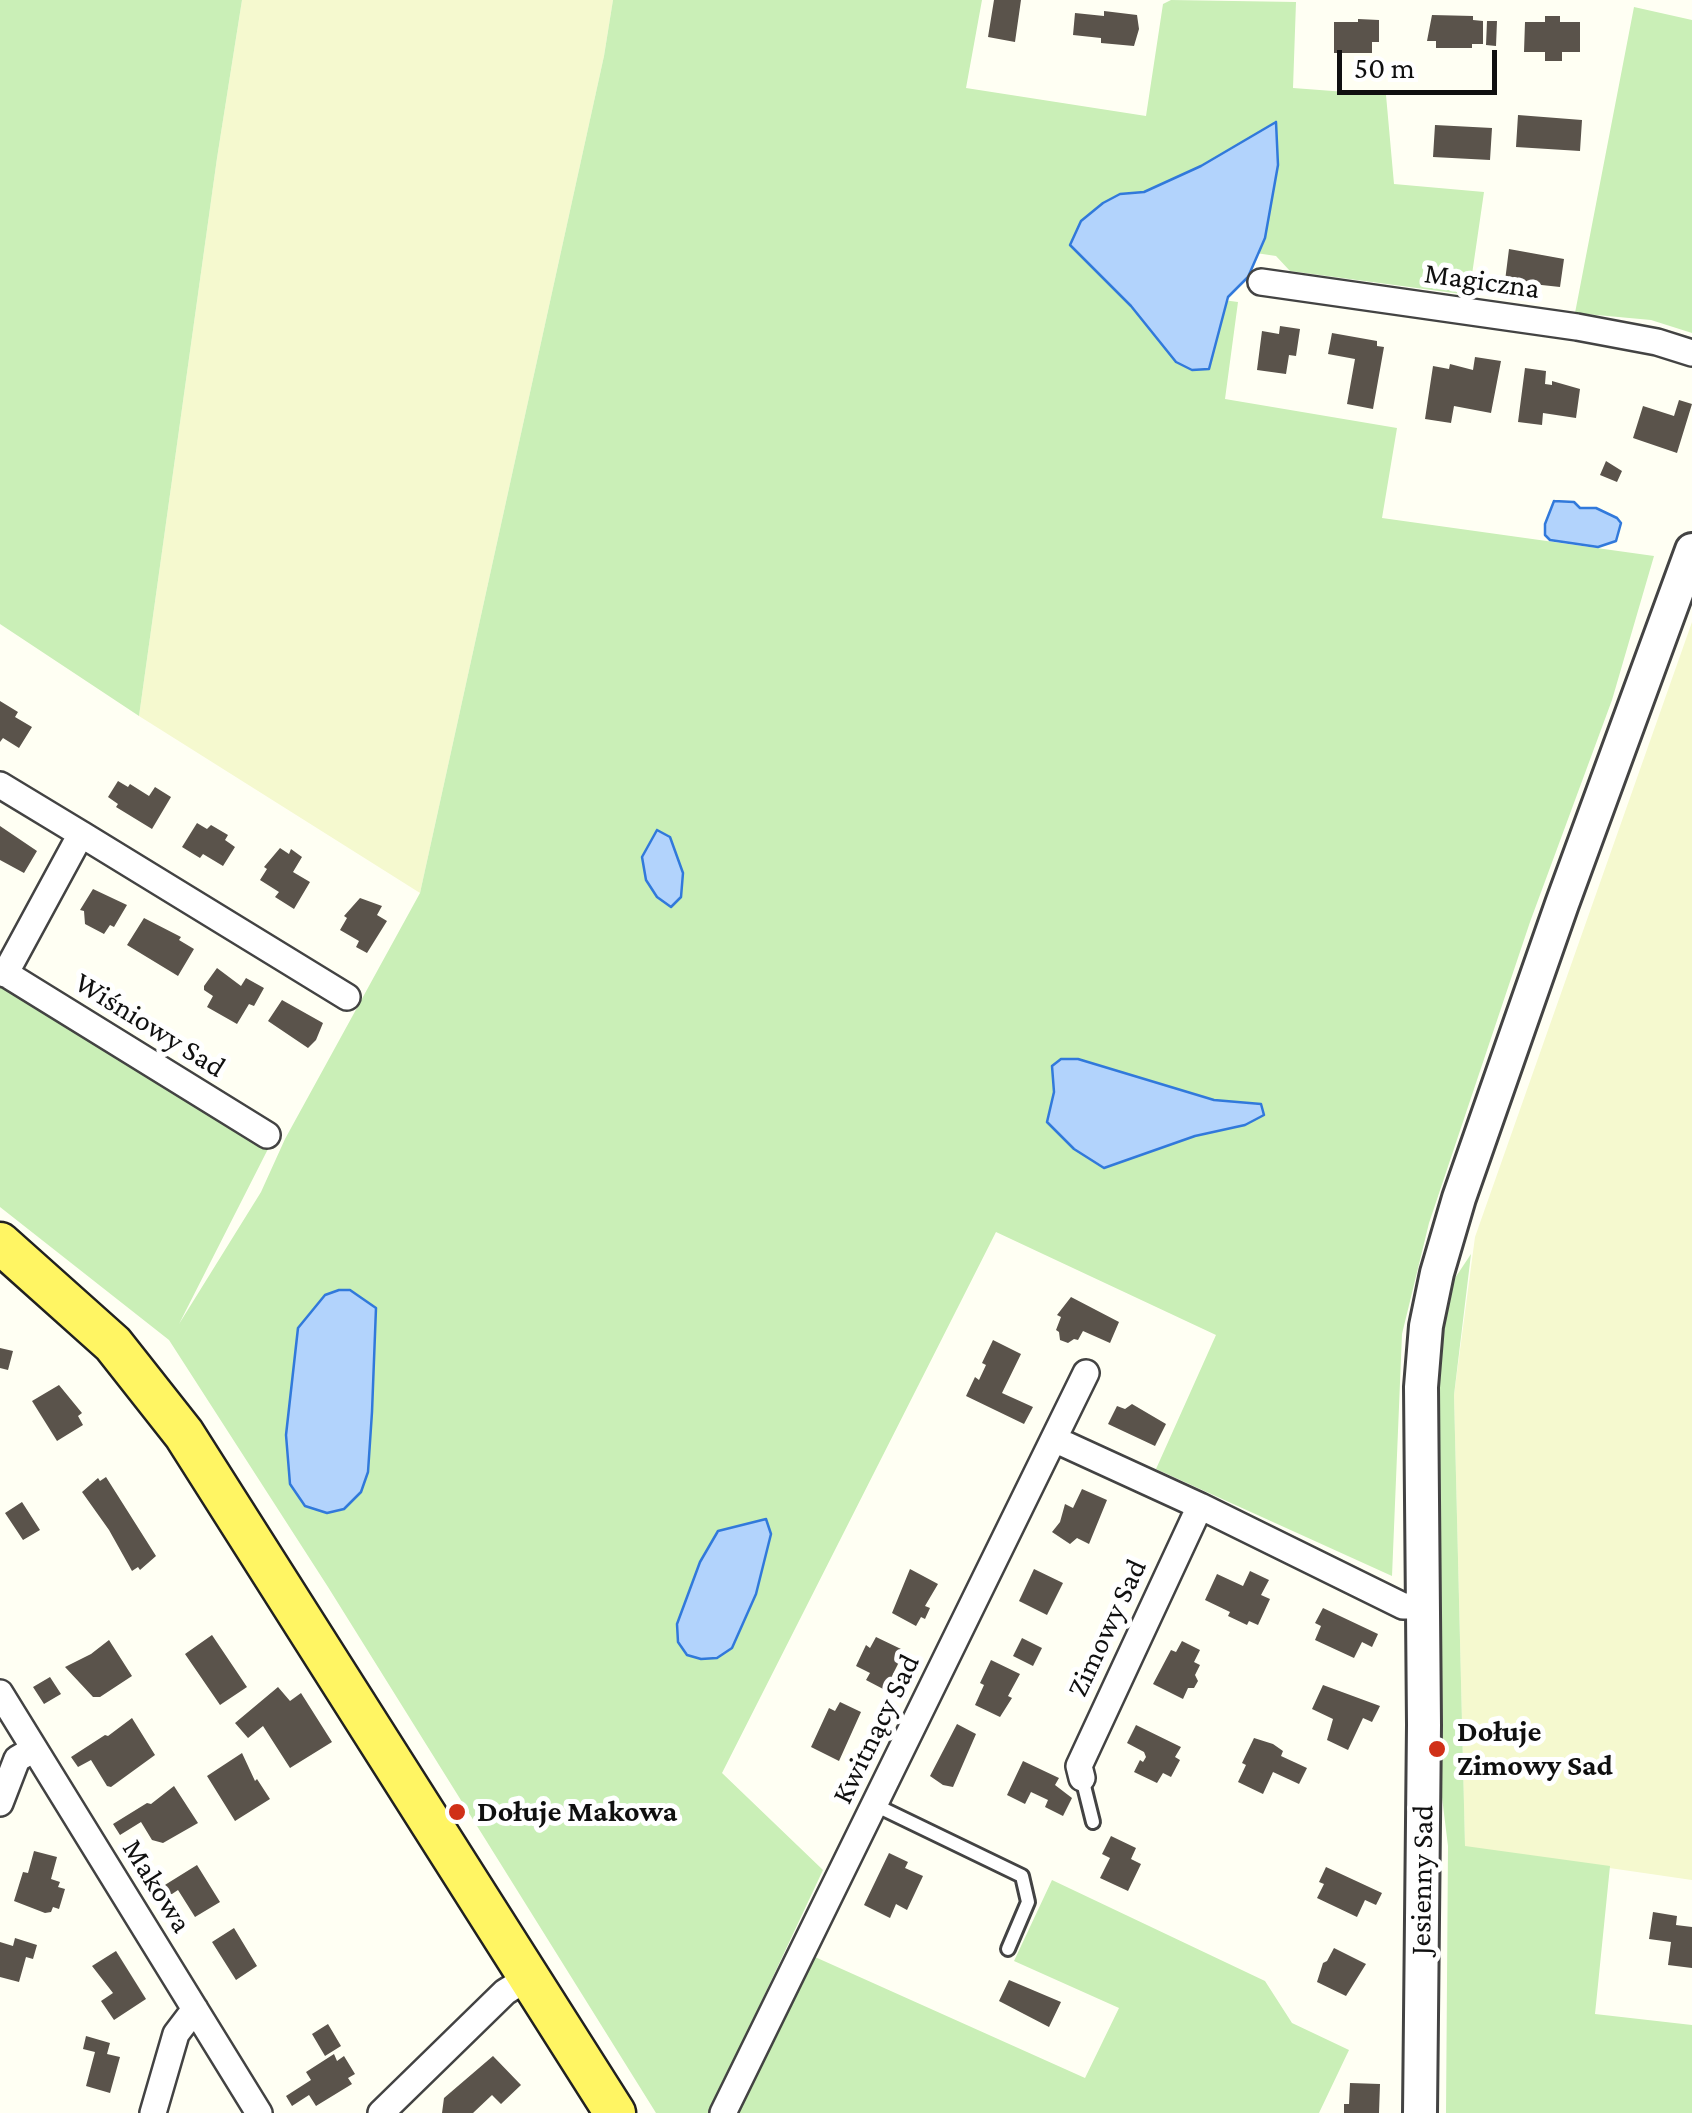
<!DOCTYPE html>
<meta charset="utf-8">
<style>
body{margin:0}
#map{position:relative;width:1692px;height:2113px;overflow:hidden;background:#fffff3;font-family:"Crimson Pro",serif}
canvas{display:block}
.scale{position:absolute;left:1337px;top:50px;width:160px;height:45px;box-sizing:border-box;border:5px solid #101010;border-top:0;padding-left:12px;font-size:30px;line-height:35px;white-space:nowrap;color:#101010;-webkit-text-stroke:8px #fff;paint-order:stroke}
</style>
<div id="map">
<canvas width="1692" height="2113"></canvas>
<div class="scale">50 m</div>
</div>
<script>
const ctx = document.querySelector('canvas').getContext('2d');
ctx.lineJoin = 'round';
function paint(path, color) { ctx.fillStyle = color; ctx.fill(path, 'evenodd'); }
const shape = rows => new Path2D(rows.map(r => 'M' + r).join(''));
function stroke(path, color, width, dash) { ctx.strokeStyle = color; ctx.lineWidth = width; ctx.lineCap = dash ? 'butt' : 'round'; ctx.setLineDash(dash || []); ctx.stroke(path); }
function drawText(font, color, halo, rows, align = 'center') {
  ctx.font = font + ' "Crimson Pro",serif'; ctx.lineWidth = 10; ctx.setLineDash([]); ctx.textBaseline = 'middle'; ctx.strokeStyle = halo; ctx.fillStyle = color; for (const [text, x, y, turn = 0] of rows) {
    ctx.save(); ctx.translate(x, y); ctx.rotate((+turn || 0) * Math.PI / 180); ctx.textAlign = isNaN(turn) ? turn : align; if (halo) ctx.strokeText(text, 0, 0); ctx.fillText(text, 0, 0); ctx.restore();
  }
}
paint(shape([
 [242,0,613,0,604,56,420,893,139,716,217,158],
 [1692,622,1692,1880,1465,1847,1454,1395,1475,1237]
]), '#f5f9cf');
paint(shape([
 [0,0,242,0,217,158,139,716,0,624],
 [613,0,982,0,966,88,1146,116,1163,4,1171,0,1296,2,1293,88,1386,95,1394,184,1484,192,1469,295,1290,271,1276,256,1229,249,1223,300,1238,302,1225,399,1397,428,1382,518,1654,556,1612,700,1530,922,1429,1223,1402,1334,1392,1576,1156,1469,1216,1335,996,1232,722,1773,823,1870,709,2113,656,2113,328,1587,169,1340,0,1207,0,984,268,1149,179,1324,261,1192,285,1139,420,893,604,56],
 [1634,7,1692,20,1692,333,1651,320,1575,313],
 [1471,1254,1454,1395,1465,1846,1610,1866,1595,2014,1692,2025,1692,2113,1446,2113,1448,1846,1440,1781,1436,1371,1449,1287],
 [1052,1880,1265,1981,1292,2023,1349,2050,1319,2113,739,2113,815,1957,1085,2078,1119,2008,1014,1961]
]), '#caefb7');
const water = shape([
 [1276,122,1278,165,1265,238,1248,277,1228,297,1209,369,1192,370,1176,362,1131,306,1070,245,1081,221,1103,203,1120,194,1144,192,1201,166,1276,122],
 [1554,501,1574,502,1580,508,1596,508,1617,518,1621,523,1616,541,1598,547,1550,540,1545,535,1545,524,1554,501],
 [657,830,670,837,683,873,681,897,671,907,657,897,646,880,642,857,657,830],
 [1061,1059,1078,1059,1214,1100,1261,1104,1264,1115,1245,1125,1195,1136,1104,1168,1074,1149,1047,1122,1054,1092,1052,1066,1061,1059],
 [339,1290,350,1290,376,1308,372,1412,368,1472,361,1492,344,1509,327,1513,305,1506,290,1484,286,1435,298,1328,325,1295,339,1290],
 [766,1519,771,1534,756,1594,732,1648,717,1658,701,1659,687,1655,678,1642,677,1624,700,1562,718,1531,766,1519]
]);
paint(water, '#b2d3fc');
stroke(water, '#3179db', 2.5);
paint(shape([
 [994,0,1021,0,1015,42,988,37],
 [1104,11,1137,15,1139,29,1134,46,1101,43,1101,38,1073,35,1075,13,1104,16],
 [1432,15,1473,16,1473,20,1483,21,1483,44,1472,44,1472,48,1436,48,1436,41,1427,41],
 [1545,16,1560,16,1560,22,1580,22,1580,52,1562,52,1562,61,1545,61,1545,52,1524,52,1525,22,1545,22],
 [1358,19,1379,20,1379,42,1372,42,1372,53,1334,53,1334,22,1358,22],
 [1487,21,1497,21,1496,46,1486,45],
 [1518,115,1582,120,1580,151,1516,147],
 [1435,125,1492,128,1490,160,1433,157],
 [1509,249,1564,259,1560,287,1505,281],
 [1280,326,1300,329,1296,356,1289,355,1286,374,1257,370,1262,331,1279,334],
 [1332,333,1377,341,1377,346,1384,347,1373,409,1347,404,1355,359,1328,354],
 [1475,357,1501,361,1491,413,1454,406,1451,423,1425,419,1433,366,1449,369,1450,364,1473,370],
 [1525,368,1546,371,1545,384,1552,385,1552,381,1580,389,1576,418,1543,413,1542,425,1518,422],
 [1679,400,1692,404,1677,453,1633,438,1643,406,1674,416],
 [1606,461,1622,471,1617,482,1600,475],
 [0,701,18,712,15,717,32,727,19,748,3,738,0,742],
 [118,781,128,787,130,784,149,796,155,787,171,797,152,829,116,807,118,804,108,797],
 [197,823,207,829,211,825,228,835,225,840,235,847,223,866,203,854,200,858,182,847],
 [0,826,37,851,24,873,0,860],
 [280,848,289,854,291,849,302,857,293,872,310,882,294,909,275,897,279,892,260,880,267,869,264,867],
 [93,889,127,905,114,927,110,925,104,934,85,924,84,911,80,910],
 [360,898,382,906,377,915,387,921,367,953,356,947,359,941,340,930,347,918,344,916],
 [144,918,181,937,179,940,194,949,178,976,127,945],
 [217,968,241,986,246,978,264,988,254,1006,249,1004,237,1024,207,1007,213,996,204,990,204,986],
 [282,1000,323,1023,316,1040,308,1048,268,1021],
 [1071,1297,1119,1322,1110,1343,1083,1331,1078,1340,1074,1339,1068,1343,1060,1340,1059,1332,1056,1330,1061,1317,1057,1315],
 [993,1340,1021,1354,1002,1393,1033,1407,1024,1424,966,1396,975,1377,979,1380,986,1365,982,1363],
 [0,1348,13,1351,8,1370,0,1368],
 [59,1385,82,1413,78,1416,83,1425,57,1441,32,1401],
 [1132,1404,1166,1424,1155,1446,1108,1424,1117,1406,1125,1409],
 [106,1477,156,1556,140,1570,138,1567,132,1571,109,1530,82,1492,98,1478,100,1481],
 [1082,1489,1107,1500,1089,1544,1077,1538,1070,1544,1052,1532,1060,1522,1065,1504,1073,1508],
 [22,1502,40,1530,23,1540,5,1513],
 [910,1569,938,1584,925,1606,930,1608,925,1619,921,1617,916,1626,892,1613],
 [1034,1569,1063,1583,1047,1615,1019,1601],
 [1250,1571,1269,1580,1261,1595,1270,1599,1258,1625,1249,1621,1247,1625,1228,1616,1230,1612,1205,1600,1217,1574,1243,1586],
 [1323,1608,1378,1634,1372,1647,1362,1642,1354,1658,1315,1640,1321,1626,1315,1623],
 [212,1635,247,1687,220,1705,185,1654],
 [876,1637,901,1649,895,1660,899,1662,885,1690,866,1680,870,1673,856,1666,866,1645,870,1648],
 [1022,1638,1042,1648,1033,1666,1013,1656],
 [109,1640,132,1676,100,1697,93,1697,65,1667,91,1654],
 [1182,1641,1200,1650,1194,1662,1200,1665,1195,1675,1198,1681,1194,1688,1188,1688,1183,1699,1153,1684,1171,1650,1176,1652],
 [991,1660,1020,1674,1008,1696,1012,1698,1000,1717,975,1705,984,1685,980,1683],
 [50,1677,61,1694,44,1704,33,1687],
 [1323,1685,1380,1706,1372,1722,1363,1718,1348,1750,1327,1740,1333,1719,1312,1709],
 [278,1687,290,1701,301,1693,332,1742,290,1768,263,1726,248,1738,235,1723],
 [840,1702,861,1712,839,1761,811,1747,829,1708,835,1711],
 [132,1718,155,1755,111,1787,107,1786,91,1760,78,1767,71,1757,105,1735,108,1736],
 [957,1724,976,1734,953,1787,943,1785,930,1776],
 [1136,1725,1181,1747,1175,1757,1180,1760,1171,1777,1163,1773,1157,1783,1134,1772,1140,1760,1143,1762,1146,1757,1144,1752,1127,1743],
 [1254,1738,1273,1744,1283,1751,1281,1756,1307,1768,1299,1784,1273,1772,1263,1794,1238,1782,1246,1765,1242,1763],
 [242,1753,255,1781,257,1779,270,1799,235,1821,207,1776],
 [1023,1761,1059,1778,1055,1785,1072,1798,1063,1816,1045,1807,1048,1800,1031,1792,1025,1804,1007,1795],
 [174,1786,198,1823,163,1843,152,1840,141,1822,120,1835,113,1824,147,1803,151,1804],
 [1111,1836,1136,1848,1131,1859,1141,1864,1128,1891,1100,1878,1110,1858,1102,1854],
 [34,1851,57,1857,51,1879,60,1882,58,1887,65,1889,59,1909,53,1907,51,1912,45,1913,14,1901,23,1872,28,1873],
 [889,1853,908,1862,905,1868,923,1876,907,1910,896,1904,890,1918,864,1905],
 [197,1865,220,1902,195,1917,178,1890,166,1898,160,1888],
 [1326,1867,1382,1893,1376,1905,1365,1900,1357,1917,1317,1898,1324,1884,1319,1882],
 [1653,1912,1677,1916,1676,1925,1692,1927,1692,1968,1668,1965,1671,1942,1649,1939],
 [234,1928,257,1966,236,1980,212,1942],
 [15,1938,37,1945,33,1959,26,1957,19,1982,0,1977,0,1942,13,1946],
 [1334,1948,1366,1964,1346,1996,1317,1982,1323,1963,1327,1961],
 [116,1951,146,1999,114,2020,101,2001,113,1993,92,1966],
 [1009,1980,1061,2002,1049,2027,999,2001],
 [328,2024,341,2046,325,2056,312,2034],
 [86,2036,110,2043,107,2054,120,2057,110,2093,86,2086,95,2052,83,2049],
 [334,2054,337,2061,344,2056,355,2074,348,2078,352,2084,316,2106,309,2095,292,2106,286,2096,311,2080,306,2072],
 [493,2056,521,2085,501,2104,492,2095,473,2113,442,2113,444,2098],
 [1350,2083,1380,2084,1379,2113,1344,2113,1344,2104,1349,2104]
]), '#5a534b');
const service = shape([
 [1082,1778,1093,1822],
 [875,1805,1022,1876,1028,1902,1008,1949]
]);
const minor = shape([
 [1261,282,1577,327,1657,342,1692,353],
 [0,785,81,834,5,974],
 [81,834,347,997],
 [0,970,267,1135],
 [1056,1440,1200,1506,1403,1606,1424,1606],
 [0,1693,259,2113],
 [1082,1778,1079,1766,1200,1506],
 [0,1803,17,1759,34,1749],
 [153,2113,176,2034,195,2009],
 [381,2113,505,1992,529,1977],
 [723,2113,1086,1373]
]);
const tertiary = shape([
 [1420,2113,1424,1725,1421,1387,1426,1326,1437,1273,1459,1198,1562,904,1692,550]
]);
const primary = shape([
 [0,1243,113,1344,184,1434,615,2113]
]);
stroke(service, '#434343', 18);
stroke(minor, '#434343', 30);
stroke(tertiary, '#434343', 38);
stroke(primary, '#212121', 45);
stroke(service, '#fff', 12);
stroke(minor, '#fff', 25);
stroke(tertiary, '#fff', 32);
stroke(primary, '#fff563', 40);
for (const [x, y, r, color] of [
 [1437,1749,10,"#d03018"],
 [457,1812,10,"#d03018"]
]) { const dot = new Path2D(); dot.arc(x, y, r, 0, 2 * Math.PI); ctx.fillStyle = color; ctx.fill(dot); stroke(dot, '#fff', 4); }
drawText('30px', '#101010', '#fff', [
 ["Magiczna",1482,281,8],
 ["Wiśniowy Sad",150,1025,32],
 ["Zimowy Sad",1107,1628,-65],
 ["Kwitnący Sad",876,1729,-64],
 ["Jesienny Sad",1422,1880,-89],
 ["Makowa",157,1886,58]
]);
drawText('bold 30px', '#101010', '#fff', [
 ["Dołuje",1457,1732],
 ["Zimowy Sad",1457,1766],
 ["Dołuje Makowa",477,1812]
], 'left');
</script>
